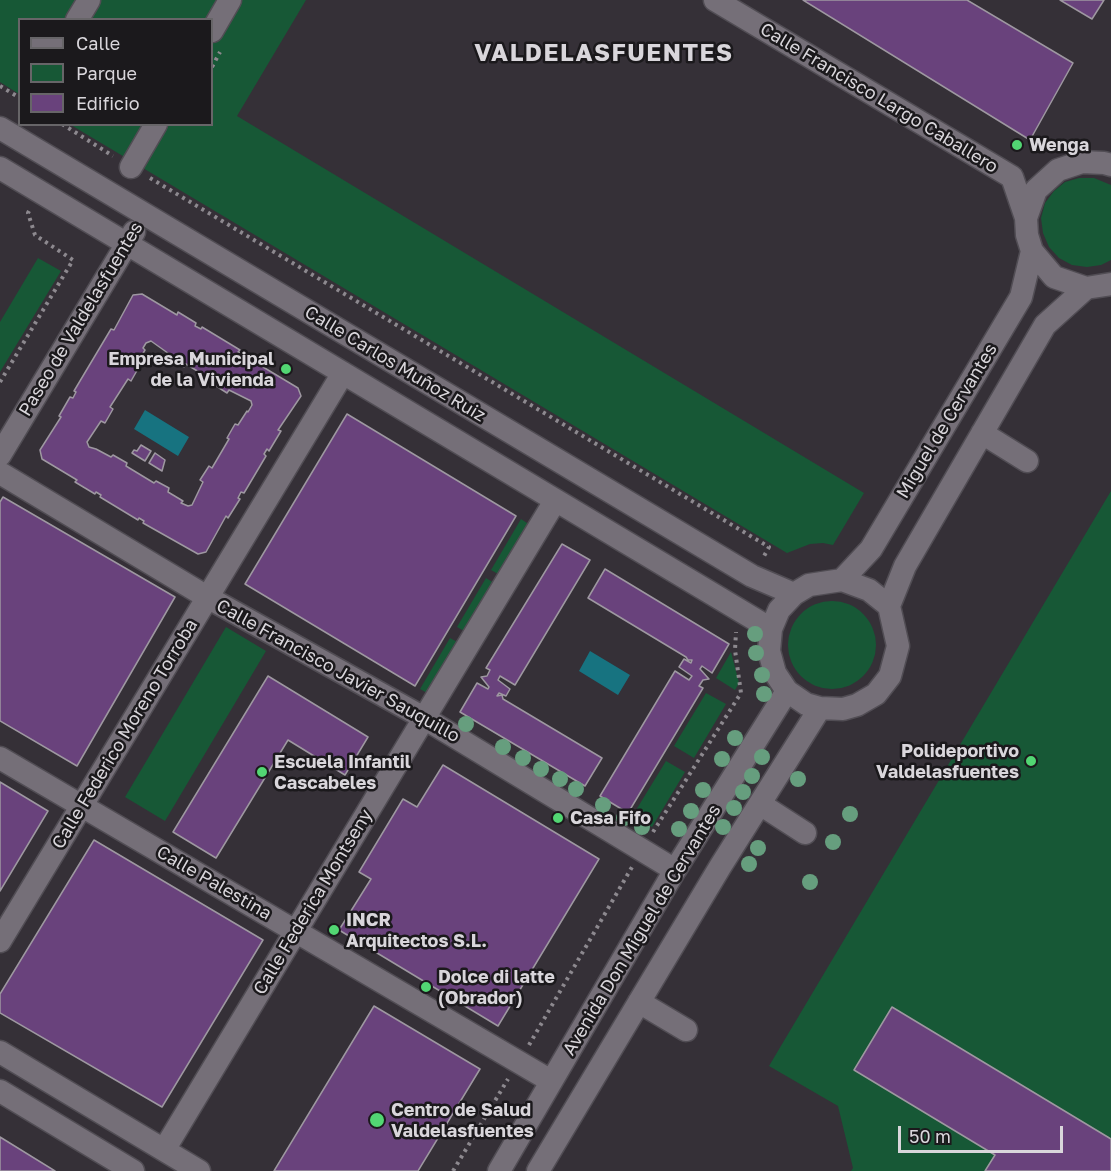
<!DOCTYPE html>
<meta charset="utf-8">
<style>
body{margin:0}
#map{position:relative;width:1111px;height:1171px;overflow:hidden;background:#353037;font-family:"Golos Text",sans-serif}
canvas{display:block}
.legend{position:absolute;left:18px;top:18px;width:195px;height:108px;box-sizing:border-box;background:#1b191c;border:2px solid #676568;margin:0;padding:8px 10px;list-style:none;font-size:18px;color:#d9d6db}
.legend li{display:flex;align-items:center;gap:12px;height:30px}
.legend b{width:30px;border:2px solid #676568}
.scale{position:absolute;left:898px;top:1126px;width:165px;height:27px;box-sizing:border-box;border:3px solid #d9d6db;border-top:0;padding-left:8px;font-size:18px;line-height:21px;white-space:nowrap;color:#d9d6db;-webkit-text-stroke:4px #1b191c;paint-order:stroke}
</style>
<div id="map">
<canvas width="1111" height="1171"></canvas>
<ul class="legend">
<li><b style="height:8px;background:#756f78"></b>Calle</li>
<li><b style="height:16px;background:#175836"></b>Parque</li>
<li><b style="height:16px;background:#69427c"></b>Edificio</li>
</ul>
<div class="scale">50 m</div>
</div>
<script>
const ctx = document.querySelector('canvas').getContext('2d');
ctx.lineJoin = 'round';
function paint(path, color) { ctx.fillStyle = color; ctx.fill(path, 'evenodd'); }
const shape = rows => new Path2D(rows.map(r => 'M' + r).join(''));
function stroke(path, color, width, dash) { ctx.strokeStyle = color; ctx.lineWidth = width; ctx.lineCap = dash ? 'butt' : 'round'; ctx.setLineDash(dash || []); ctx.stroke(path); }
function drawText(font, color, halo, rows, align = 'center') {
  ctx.font = font + ' "Golos Text",sans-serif'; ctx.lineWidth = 5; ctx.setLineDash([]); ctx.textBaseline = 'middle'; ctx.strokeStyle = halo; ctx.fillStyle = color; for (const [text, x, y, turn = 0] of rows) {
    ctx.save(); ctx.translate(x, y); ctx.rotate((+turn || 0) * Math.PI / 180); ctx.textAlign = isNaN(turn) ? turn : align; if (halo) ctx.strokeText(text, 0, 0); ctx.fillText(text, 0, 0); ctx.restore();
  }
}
paint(shape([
 [0,0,306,0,237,116,864,493,833,545,823,543,810,544,787,553,71,125,212,124,212,20,20,20,19,94,0,82],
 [1079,178,1094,178,1111,185,1111,260,1101,265,1087,267,1072,265,1059,258,1049,247,1043,233,1041,218,1045,203,1054,191,1065,182],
 [38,258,61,271,0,372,0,322],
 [1111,491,1111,1171,851,1171,853,1168,838,1106,769,1066],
 [521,519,530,525,500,575,491,570],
 [486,578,494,583,466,632,457,627],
 '788 645a44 44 0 1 1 88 0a44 44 0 1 1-88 0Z',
 [226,627,266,651,165,821,125,797],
 [450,638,459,643,429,694,420,689],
 [731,652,739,683,735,690,716,678],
 [706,693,726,704,694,758,674,746],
 [666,761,685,772,652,827,633,815]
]), '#175836');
paint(shape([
 [145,410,189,437,178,456,134,429],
 [590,651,630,675,618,695,579,671]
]), '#177380');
const building = shape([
 [803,0,967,0,1073,63,1030,140,803,0],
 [1060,0,1104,0,1092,19,1060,0],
 [142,294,177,315,178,312,196,323,195,326,201,329,202,327,240,350,238,352,244,355,245,353,264,365,263,367,298,388,301,396,278,430,281,431,269,451,267,449,264,454,266,456,244,493,241,492,238,498,240,499,228,518,226,516,206,552,198,554,143,523,144,521,139,518,138,520,100,497,101,495,96,492,95,494,75,482,77,480,42,459,40,450,61,417,59,416,70,397,73,398,76,392,74,391,111,329,114,330,133,295,142,294],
 [151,341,172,356,170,359,184,367,186,364,215,382,213,384,227,393,229,390,251,401,252,405,248,412,247,411,238,425,235,424,227,438,229,439,212,468,209,466,200,480,203,482,192,505,188,506,181,503,183,501,168,492,169,488,156,481,154,483,126,466,127,463,113,455,111,457,96,449,89,447,87,442,101,421,105,423,113,409,110,407,128,379,131,381,139,367,136,365,145,350,143,348,146,343,151,341],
 [347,414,516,516,415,686,245,584,347,414],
 [141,445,151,451,145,461,132,453,134,450,137,451,141,445],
 [155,453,165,460,162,471,149,463,155,453],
 [3,497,175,597,77,766,0,721,0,502,3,497],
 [562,544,590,560,515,685,500,676,498,680,510,689,506,696,499,693,497,696,502,695,503,699,602,758,585,786,460,712,477,683,488,689,489,687,481,677,487,676,490,670,486,668,562,544],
 [605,569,729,644,712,673,702,666,700,669,709,679,703,680,699,686,703,688,628,813,600,796,675,671,689,680,692,676,679,667,684,659,691,663,692,660,688,660,686,657,588,598,605,569],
 [268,676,368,737,345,775,288,740,216,858,173,832,268,676],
 [443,765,599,859,498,1026,339,930,371,879,359,872,403,799,417,807,443,765],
 [0,782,48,811,0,891,0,782],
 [94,840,263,940,162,1107,0,1013,0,994,94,840],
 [374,1006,480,1069,418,1171,274,1171,374,1006],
 [892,1007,1111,1139,1111,1171,985,1171,995,1155,854,1070,892,1007],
 [0,1137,55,1171,0,1171,0,1137]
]);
paint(building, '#69427c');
stroke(building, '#9e98a1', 1.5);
const minor = shape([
 [715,0,1012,177,1026,218],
 [77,20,89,0],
 [212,31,230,0],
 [0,128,752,576,794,594],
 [1111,165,1104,163,1082,162,1058,170,1036,190,1026,218,1027,235,1032,251,1054,277,1086,288,1111,284],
 [131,167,156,124],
 [0,168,771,629],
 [982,433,1027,461],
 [0,455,134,232],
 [0,473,207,597,424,718,675,870],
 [842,580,869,590,889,606,898,646,890,676,876,694,857,705,843,709,820,708,806,704,787,691,775,673,769,651,771,629,779,610,794,594,809,585,842,580],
 [842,580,871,549,1021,297,1032,251],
 [889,606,905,566,1045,325,1086,288],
 [0,758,551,1081],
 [760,804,805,833],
 [0,941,343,373],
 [639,1002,686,1030],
 [0,1052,199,1171],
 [0,1091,133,1171],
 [164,1150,555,501],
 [499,1171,675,870,787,691],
 [538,1171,720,867,820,708]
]);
stroke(minor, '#514d54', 25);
stroke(shape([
 [212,67,220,52],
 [0,86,20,98],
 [62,124,113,156],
 [150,178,769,547,763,558],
 [0,382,73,260,35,235,28,213,30,209],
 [653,832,741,693,735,650,736,632],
 [529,1045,632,867],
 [453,1171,508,1079]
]), '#8d898f', 4, [3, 4.5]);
stroke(minor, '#756f78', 22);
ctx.fillStyle = '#669e7e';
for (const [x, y] of [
 [755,634],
 [756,653],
 [762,675],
 [764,694],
 [466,724],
 [735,738],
 [503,747],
 [762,757],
 [523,758],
 [722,759],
 [541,769],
 [752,776],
 [560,779],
 [798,779],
 [576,789],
 [703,790],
 [743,792],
 [603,805],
 [734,808],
 [691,811],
 [850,814],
 [624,818],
 [642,827],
 [723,827],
 [679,829],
 [833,842],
 [758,848],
 [749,864],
 [810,882]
]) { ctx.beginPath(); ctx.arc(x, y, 8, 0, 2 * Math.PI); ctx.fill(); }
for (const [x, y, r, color] of [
 [1017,145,6,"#52d673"],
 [286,369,6,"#52d673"],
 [1031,761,6,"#52d673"],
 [262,772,6,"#52d673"],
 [558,818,6,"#52d673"],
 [334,930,6,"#52d673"],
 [426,987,6,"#52d673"],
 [377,1120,8,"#52d673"]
]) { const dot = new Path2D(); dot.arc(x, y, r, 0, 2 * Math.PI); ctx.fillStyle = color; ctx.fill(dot); stroke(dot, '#1b191c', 2); }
drawText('18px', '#d9d6db', '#1b191c', [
 ["Calle Francisco Largo Caballero",879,98,31],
 ["Paseo de Valdelasfuentes",81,319,-59],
 ["Calle Carlos Muñoz Ruiz",395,364,31],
 ["Miguel de Cervantes",947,421,-59],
 ["Calle Francisco Javier Sauquillo",338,671,29],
 ["Calle Federico Moreno Torroba",125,734,-59],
 ["Calle Palestina",214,883,30],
 ["Calle Federica Montseny",313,902,-59],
 ["Avenida Don Miguel de Cervantes",642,930,-59]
]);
drawText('bold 18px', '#d9d6db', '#1b191c', [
 ["Wenga",1029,145],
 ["Empresa Municipal",274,359,"right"],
 ["de la Vivienda",274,380,"right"],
 ["Polideportivo",1019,751,"right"],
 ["Valdelasfuentes",1019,772,"right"],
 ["Escuela Infantil",274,762],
 ["Cascabeles",274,783],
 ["Casa Fifo",570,818],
 ["INCR",346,920],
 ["Arquitectos S.L.",346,941],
 ["Dolce di latte",438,977],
 ["(Obrador)",438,998],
 ["Centro de Salud",391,1110],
 ["Valdelasfuentes",391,1131]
], 'left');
ctx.letterSpacing = '1.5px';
drawText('bold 24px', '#d9d6db', '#1b191c', [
 ["VALDELASFUENTES",604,53]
]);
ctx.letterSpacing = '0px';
</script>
